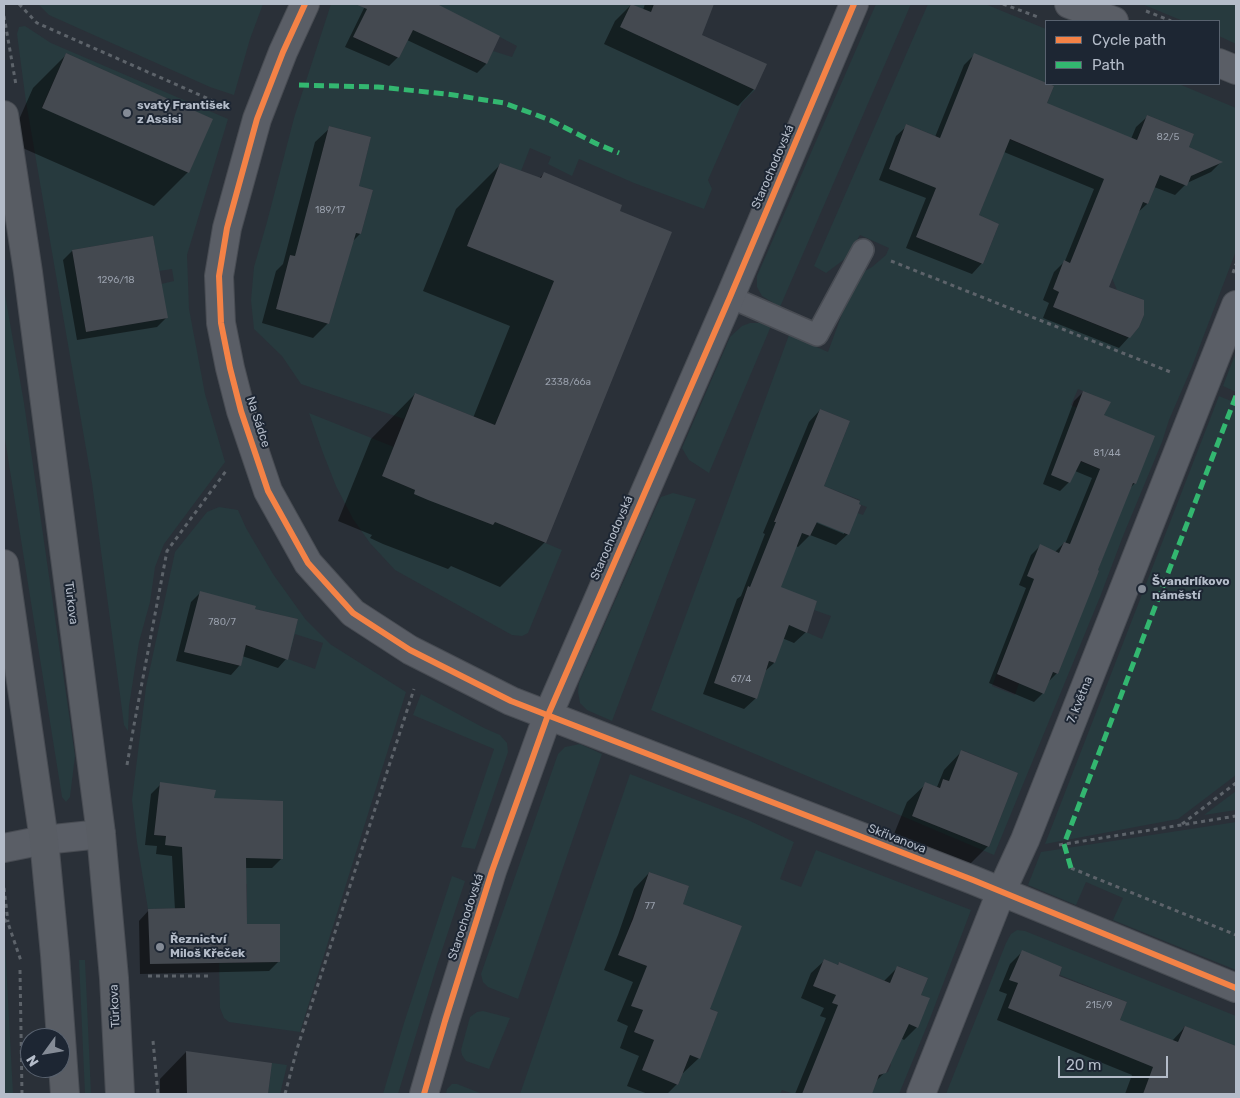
<!DOCTYPE html>
<meta charset="utf-8">
<style>
body{margin:0}
#map{position:relative;width:1240px;height:1098px;overflow:hidden;background:#2a3038;font-family:Rubik,sans-serif}
canvas{display:block}
.frame{position:absolute;inset:0;border:5px solid #b4bcc9;pointer-events:none}
.legend{position:absolute;left:1045px;top:20px;width:175px;height:65px;box-sizing:border-box;background:#1d2633;border:1px solid #59626f;margin:0;padding:6px 9px;list-style:none;font-size:15px;color:#b4bcc9}
.legend li{display:flex;align-items:center;gap:10px;height:25px}
.legend b{width:25px;border:1px solid #59626f}
.north{position:absolute;left:20px;top:1028px;width:50px;height:50px;box-sizing:border-box;background:#1d2633;border:1px solid #59626f;border-radius:50%;rotate:238deg;font-size:14px;font-weight:700;line-height:20px;text-align:center;color:#b4bcc9}
.north::after{content:'';display:block;margin:auto;width:18px;height:22px;background:#848b96;clip-path:polygon(50% 0,100% 100%,50% 72%,0 100%)}
.scale{position:absolute;left:1058px;top:1056px;width:110px;height:22px;box-sizing:border-box;border:2px solid #b4bcc9;border-top:0;padding-left:6px;font-size:15px;line-height:18px;white-space:nowrap;color:#b4bcc9;-webkit-text-stroke:4px #1d2633;paint-order:stroke}
</style>
<div id="map">
<canvas width="1240" height="1098"></canvas>
<div class="frame"></div>
<ul class="legend">
<li><b style="height:6px;background:#f48246"></b>Cycle path</li>
<li><b style="height:6px;background:#33b770"></b>Path</li>
</ul>
<div class="north">N</div>
<div class="scale">20 m</div>
</div>
<script>
const ctx = document.querySelector('canvas').getContext('2d');
ctx.lineJoin = 'round';
function paint(path, color) { ctx.fillStyle = color; ctx.fill(path, 'evenodd'); }
const shape = rows => new Path2D(rows.map(r => 'M' + r).join(''));
function stroke(path, color, width, dash) { ctx.strokeStyle = color; ctx.lineWidth = width; ctx.lineCap = dash ? 'butt' : 'round'; ctx.setLineDash(dash || []); ctx.stroke(path); }
function drawText(font, color, halo, rows, align = 'center') {
  ctx.font = font + ' Rubik,sans-serif'; ctx.lineWidth = 4; ctx.setLineDash([]); ctx.textBaseline = 'middle'; ctx.strokeStyle = halo; ctx.fillStyle = color; for (const [text, x, y, turn = 0] of rows) {
    ctx.save(); ctx.translate(x, y); ctx.rotate((+turn || 0) * Math.PI / 180); ctx.textAlign = isNaN(turn) ? turn : align; if (halo) ctx.strokeText(text, 0, 0); ctx.fillText(text, 0, 0); ctx.restore();
  }
}
paint(shape([
 [38,4,263,4,250,39,234,95,210,87,49,15],
 [331,4,370,4,354,38,399,58,407,42,399,39,425,19,433,4,654,4,641,37,755,90,742,103,708,180,712,189,704,209,634,183,579,159,572,176,548,164,551,157,530,148,521,171,500,163,467,246,554,281,495,425,415,393,404,419,301,384,282,356,254,329,251,300,254,267,267,222,294,118],
 [454,13,517,46,512,57,493,51,488,61,481,62,440,43],
 [329,126,371,137,359,186,373,190,361,234,317,223,309,203],
 [290,255,345,270,329,324,276,309],
 [876,4,911,4,780,307,762,296,757,287,757,276],
 [928,4,985,4,1046,29,1046,83,1006,138,1073,166,1042,116,1054,86,1048,84,1179,84,1236,108,1236,251,1191,369,1169,420,1162,442,1123,536,1100,597,994,855,651,710,789,335,828,352,856,276,872,267,886,255,889,248,860,235,846,258,826,273,814,266],
 [1147,115,1194,134,1189,147,1204,154,1207,161,1204,171,1196,174,1192,173,1160,175,1148,204,1106,186,1125,168],
 [906,124,938,137,920,181,889,168],
 [944,169,990,187,979,215,999,224,983,264,916,237],
 [1093,206,1134,222,1112,278,1117,290,1142,299,1144,307,1144,315,1139,327,1134,333,1126,337,1053,307,1059,292,1053,289,1064,261,1070,263],
 [1078,389,1110,402,1104,415,1136,484,1060,453,1067,433,1079,437,1089,413,1071,405],
 [820,409,850,421,824,486,860,500,859,504,867,507,863,515,857,513,817,522,810,536,774,521],
 [1064,542,1101,556,1096,569,1099,571,1086,601,1059,553],
 [748,586,817,601,814,610,831,616,822,639,783,622,778,653,775,663,769,661,757,698,741,607,740,606],
 [1015,627,1068,648,1058,674,1053,672,1019,683,1015,695,992,686],
 [962,750,1018,773,989,847,912,816,925,783,940,788,943,779,949,781],
 [1142,4,1236,4,1236,44,1219,36,1219,21,1183,21],
 [25,26,51,43,228,119,187,255,189,309,205,394,225,462,164,544,155,567,150,602,139,642,129,706,128,731,124,725,92,483,26,102,17,34,19,27],
 [66,53,212,119,189,172,42,107],
 [153,236,159,271,172,269,174,281,161,284,167,318,86,332,72,250],
 [4,289,24,403,75,756,70,797,66,802,62,797,4,433],
 [750,323,760,323,771,326,709,473,689,460,682,448,730,337,742,326],
 [1236,352,1236,392,1223,386],
 [1219,396,1236,403,1236,775,1178,819,1045,844],
 [309,413,394,447,382,476,415,490,469,516,493,525,495,522,562,550,528,633,522,636,512,635,395,570,370,543,353,519,336,486,323,453],
 [673,493,696,499,612,721,587,710,580,703,578,692,579,683,656,507,661,497],
 [219,507,238,510,246,528,273,574,306,620,330,644,406,692,300,1032,229,1022,224,1018,220,1008,219,963,280,962,280,924,247,924,247,884,184,885,185,908,148,909,137,842,132,800,146,687,175,552,207,512],
 [255,609,298,619,288,656,246,646,240,666,185,652],
 [295,634,323,643,315,669,288,659],
 [160,783,215,790,208,842,154,835],
 [255,800,283,801,283,859,275,859],
 [421,694,484,728,500,735,507,743,508,752,475,849,461,847,494,749,413,715],
 [580,744,602,754,518,999,488,987,483,982,481,974,558,754,565,747],
 [630,774,748,820,794,842,780,879,801,887,816,850,971,910,929,1021,899,1094,794,1094,782,1090,780,1094,520,1094],
 [649,872,689,886,683,904,742,926,709,1008,718,1012,700,1058,690,1055,678,1085,642,1070,654,1040,634,1032,643,1010,631,1005,693,984,619,955],
 [824,959,830,962,835,971,839,962,890,983,898,966,928,978,921,995,929,998,917,1027,813,986],
 [833,1002,898,1030,888,1058,891,1065,888,1072,881,1074,880,1074,878,1078,838,1005,832,1003],
 [1236,791,1236,810,1204,815],
 [1236,822,1236,970,1113,920,1123,898,1086,882,1076,905,1028,885,1041,852],
 [452,876,465,881,438,962,398,1094,383,1094,404,1023],
 [1017,930,1025,931,1236,1016,1236,1046,1184,1026,1174,1053,1151,1074,1143,1094,946,1094,1006,943,1011,934],
 [1022,951,1062,967,1060,975,1127,1002,1120,1020,1118,1053,1008,1008,1018,983,1010,979],
 [4,940,5,943,13,1094,4,1094],
 [79,960,85,960,91,1094,85,1094],
 [483,1011,510,1018,489,1069,466,1061,462,1055,461,1050,470,1017,477,1012],
 [272,1063,287,1065,280,1094,268,1094],
 [452,1084,457,1084,480,1093,480,1094,446,1094,447,1089]
]), '#273a3e');
paint(shape([
 [366,4,434,4,498,37,486,64,477,73,407,40,398,57,389,66,345,47],
 [645,4,713,4,701,36,754,89,738,106,604,44,615,21,631,5,643,10],
 [67,54,188,172,154,206,9,142,33,88],
 [974,55,1045,104,1131,139,1136,127,1147,117,1188,148,1221,162,1211,172,1187,183,1175,195,1154,187,1147,204,1136,214,1107,287,1129,337,1119,348,1043,318,1049,303,1043,300,1054,272,1065,261,1094,189,1004,152,977,216,982,263,972,274,906,248,926,198,879,180,896,136,907,126,935,137,964,65],
 [330,128,360,234,352,242,328,323,313,338,262,323,276,271,283,264,315,142],
 [501,164,539,179,544,173,621,205,545,542,500,587,451,566,448,569,383,544,370,538,372,535,338,521,371,439,415,394,473,418,510,326,423,291,456,209],
 [152,238,166,318,157,327,77,340,63,260,72,251],
 [1083,392,1102,416,1135,483,1130,488,1057,673,1048,682,1043,693,1034,702,989,683,1026,588,1019,585,1031,555,1040,546,1055,552,1064,543,1065,544,1092,478,1075,471,1069,482,1060,491,1043,484,1074,401],
 [820,410,822,486,848,534,836,545,810,535,798,547,796,546,779,588,806,632,794,643,782,638,774,663,764,672,756,698,744,709,703,694,737,599,741,596,765,534,763,533,809,422],
 [811,518,844,531,844,534,810,520],
 [200,593,254,609,286,659,278,668,242,656,239,666,231,675,176,661,191,602],
 [962,751,988,846,970,864,894,834,907,802,926,784,937,787,944,770],
 [161,784,213,800,282,858,272,868,245,868,246,925,279,961,269,971,140,974,139,921,149,910,175,910,172,856,156,854,157,846,145,845,151,794],
 [649,873,681,904,708,1009,699,1058,683,1073,682,1073,677,1084,667,1094,648,1094,627,1086,639,1056,620,1048,628,1026,617,1021,633,982,604,970,618,935,634,889],
 [1022,952,1118,1021,1172,1041,1185,1027,1236,1048,1236,1094,1125,1094,1132,1075,997,1020,1007,994,999,991,1010,964],
 [824,961,837,966,839,963,884,981,898,967,919,995,917,1027,904,1040,901,1038,885,1072,876,1081,871,1094,795,1094,826,1018,820,1016,824,1008,801,998,811,973],
 [186,1052,270,1064,266,1094,160,1094,160,1079]
]), '#0007');
paint(shape([
 [355,4,437,4,500,36,487,64,413,30,399,58,353,37,367,9],
 [631,4,651,12,654,4,714,4,702,35,767,64,755,90,620,27],
 [66,53,213,119,189,173,42,108],
 [974,53,1054,86,1047,103,1137,140,1147,115,1194,134,1189,147,1223,162,1191,176,1187,186,1160,175,1148,204,1143,202,1109,287,1144,300,1144,315,1139,327,1130,338,1053,307,1059,292,1053,289,1064,260,1070,263,1104,179,1010,139,979,215,999,224,983,264,916,237,936,188,889,169,906,124,940,138],
 [329,126,371,137,359,186,373,190,361,234,356,233,329,324,276,309,290,255,295,256],
 [500,163,541,178,544,172,622,205,620,211,672,232,546,543,495,522,493,525,428,500,414,494,415,490,382,476,415,393,495,425,554,281,467,246],
 [153,236,168,318,86,332,72,250],
 [1083,391,1111,402,1104,415,1155,436,1136,484,1133,483,1098,570,1099,571,1058,674,1053,672,1044,694,997,674,1034,579,1027,576,1040,544,1059,553,1064,542,1070,544,1100,469,1081,461,1070,483,1051,475],
 [820,409,850,421,824,486,860,501,859,504,861,505,849,535,817,522,810,536,802,533,781,587,817,601,807,633,789,625,775,663,769,661,757,699,714,683,748,586,750,587,776,522,774,522],
 [200,591,256,606,255,609,298,619,288,660,246,645,241,666,184,652],
 [961,750,1018,773,989,847,912,816,925,782,940,788,943,779,949,781],
 [160,782,216,790,214,798,283,801,283,859,246,858,247,924,280,924,280,962,150,964,148,909,185,908,182,847,165,845,166,836,154,835],
 [649,872,689,886,683,904,742,926,710,1009,718,1012,700,1059,690,1055,678,1085,642,1070,654,1040,634,1032,643,1010,631,1006,647,966,618,955,633,919],
 [1022,950,1062,967,1059,976,1127,1002,1120,1020,1178,1042,1185,1026,1236,1046,1236,1094,1143,1094,1153,1067,1008,1008,1018,983,1009,980],
 [824,959,838,965,839,962,890,983,897,966,928,978,921,995,930,998,918,1028,909,1024,886,1073,879,1075,872,1094,802,1094,838,1005,832,1003,836,995,813,986],
 [186,1051,272,1063,268,1094,187,1094]
]), '#444950');
const service = shape([
 [730,297,817,335,863,250]
]);
const minor = shape([
 [305,4,283,52,257,119,227,228,219,276,221,323,230,368,241,411,268,491,308,563,353,613,410,650,511,701,973,880,1236,988],
 [1069,4,1114,21],
 [1219,63,1236,70],
 [424,1094,445,1021,492,871,548,715,730,297,854,4],
 [921,1094,1001,892,1025,840,1236,305]
]);
const tertiary = shape([
 [4,848,44,840,101,834]
]);
const secondary = shape([
 [4,115,28,272,101,834,114,978,120,1094],
 [4,564,44,840,55,955,65,1094]
]);
stroke(service, '#484c53', 24);
stroke(minor, '#484c53', 30);
stroke(tertiary, '#484c53', 30);
stroke(secondary, '#484c53', 30);
stroke(shape([
 [19,4,37,23,227,107],
 [1003,4,1038,17],
 [1146,11,1171,21],
 [4,16,16,85],
 [891,261,1173,373],
 [1233,273,1236,264],
 [127,765,134,725,167,551,226,471],
 [1182,824,1236,783],
 [1059,845,1236,816],
 [1071,868,1236,935],
 [4,888,8,922],
 [4,919,8,923,21,961],
 [20,970,22,1094],
 [148,976,209,976],
 [153,1041,158,1094],
 [285,1094,297,1049,414,689]
]), '#5d636a', 3, [4, 4]);
stroke(service, '#5a5e66', 21);
stroke(minor, '#5a5e66', 28);
stroke(tertiary, '#5a5e66', 28);
stroke(secondary, '#595d64', 28);
stroke(shape([
 [299,85,378,87,447,94,504,103,550,120,597,144,619,153],
 [1071,868,1064,844,1236,396]
]), '#33b770', 5, [10, 5]);
stroke(shape([
 [305,4,283,52,257,119,227,228,219,276,221,323,230,368,241,411,268,491,308,563,353,613,410,650,511,701,973,880,1236,988],
 [424,1094,445,1021,492,871,548,715,730,297,854,4]
]), '#f48246', 6);
for (const [x, y, r, color] of [
 [127,113,5,"#848b96"],
 [1142,589,5,"#848b96"],
 [160,947,5,"#848b96"]
]) { const dot = new Path2D(); dot.arc(x, y, r, 0, 2 * Math.PI); ctx.fillStyle = color; ctx.fill(dot); stroke(dot, '#1d2633', 2); }
drawText('10px', '#989fab', null, [
 ["82/5",1168,137],
 ["189/17",330,210],
 ["1296/18",116,280],
 ["2338/66a",568,382],
 ["81/44",1107,453],
 ["780/7",222,622],
 ["67/4",741,679],
 ["77",650,906],
 ["215/9",1099,1005]
]);
drawText('bold 12px', '#b4bcc9', '#1d2633', [
 ["svatý František",137,106],
 ["z Assisi",137,120],
 ["Švandrlíkovo",1152,582],
 ["náměstí",1152,596],
 ["Řeznictví",170,940],
 ["Miloš Křeček",170,954]
], 'left');
drawText('12px', '#b4bcc9', '#1d2633', [
 ["Starochodovská",773,167,-67],
 ["Na Sádce",258,422,72],
 ["Starochodovská",612,538,-67],
 ["Türkova",71,603,83],
 ["7. května",1080,700,-68],
 ["Skřivanova",897,839,21],
 ["Starochodovská",466,917,-72],
 ["Türkova",115,1006,-93]
]);
</script>
